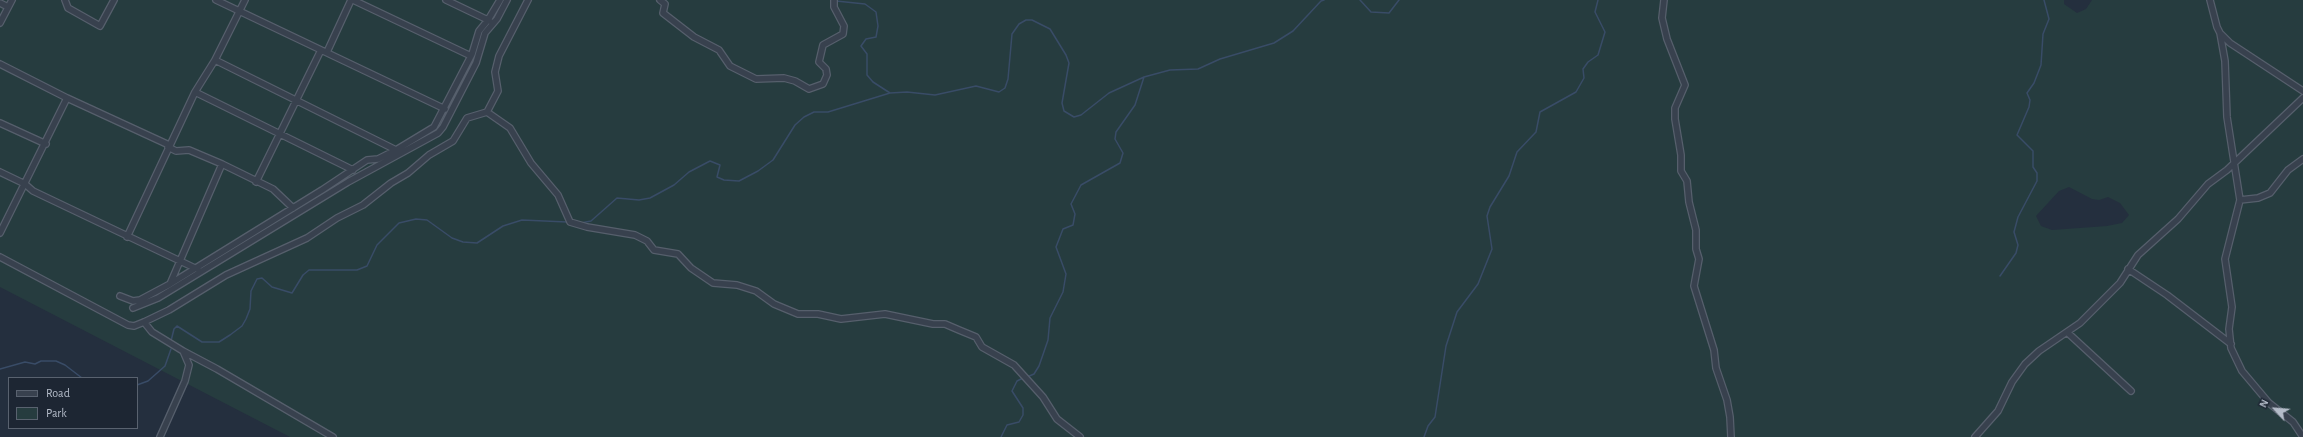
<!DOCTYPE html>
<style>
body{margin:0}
#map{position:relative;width:2303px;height:437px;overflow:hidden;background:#242f3e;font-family:"Alegreya Sans",sans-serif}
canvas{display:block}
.legend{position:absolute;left:8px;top:377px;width:130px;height:52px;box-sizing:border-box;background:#1d2633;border:1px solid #59626f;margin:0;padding:5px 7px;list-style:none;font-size:12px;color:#b4bcc9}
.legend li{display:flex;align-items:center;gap:8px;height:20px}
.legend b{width:20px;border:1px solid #59626f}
.north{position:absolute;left:2255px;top:389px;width:40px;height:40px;-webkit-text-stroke:3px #1d2633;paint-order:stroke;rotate:296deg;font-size:11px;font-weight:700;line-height:16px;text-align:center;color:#b4bcc9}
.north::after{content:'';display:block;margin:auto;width:14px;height:18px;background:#b4bcc9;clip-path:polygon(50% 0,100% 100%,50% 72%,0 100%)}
</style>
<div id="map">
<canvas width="2303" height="437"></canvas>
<ul class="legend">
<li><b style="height:5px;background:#38414e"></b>Road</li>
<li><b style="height:11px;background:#263c3f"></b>Park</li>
</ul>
<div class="north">N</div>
</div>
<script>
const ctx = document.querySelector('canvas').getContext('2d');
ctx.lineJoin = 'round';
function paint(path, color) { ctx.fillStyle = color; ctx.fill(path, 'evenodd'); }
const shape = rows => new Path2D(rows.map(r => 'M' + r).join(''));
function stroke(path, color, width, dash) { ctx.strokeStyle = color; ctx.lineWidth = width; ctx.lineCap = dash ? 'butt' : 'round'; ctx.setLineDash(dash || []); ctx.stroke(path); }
paint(shape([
 [0,0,2064,0,2064,4,2077,13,2086,9,2092,0,2303,0,2303,437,290,437,0,287],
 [2069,187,2092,199,2099,200,2108,197,2120,203,2129,215,2122,223,2107,226,2052,230,2041,226,2036,216,2059,191]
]), '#263c3f');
stroke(shape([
 [1360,0,1371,12,1389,13,1399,0],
 [836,1,865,4,876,12,878,26,876,37,866,39,861,46,867,54,867,75,873,82,890,93],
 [581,223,591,221,617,198,639,200,650,198,674,185,689,172,710,161,720,165,717,177,724,180,739,181,758,171,773,160,795,125,804,117,814,112,828,112,890,93,907,92,935,95,976,86,999,92,1005,88,1008,79,1012,34,1019,24,1026,20,1032,20,1050,29,1066,55,1069,63,1062,103,1064,111,1074,117,1081,115,1109,93,1144,77,1170,70,1198,69,1220,59,1274,43,1293,31,1321,1,1324,0],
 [2000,276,2016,253,2018,245,2014,232,2018,217,2037,181,2037,173,2033,167,2033,151,2017,135,2029,107,2030,100,2027,93,2034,83,2041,65,2043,34,2049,19,2044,0],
 [171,341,174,329,177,326,202,342,219,342,230,335,242,326,246,319,250,309,251,291,257,279,262,278,272,287,292,293,303,275,309,270,357,270,367,266,377,245,399,223,416,219,427,220,452,238,463,242,477,243,503,226,522,220,567,222],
 [0,369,25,362,35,364,41,361,56,361,65,365,82,378],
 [1027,377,1034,374,1039,366,1048,340,1050,318,1063,292,1066,274,1056,247,1063,229,1073,225,1075,214,1071,204,1081,185,1120,163,1123,153,1115,139,1116,132,1135,105,1144,77],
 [137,385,148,381,165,366,171,349],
 [1001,437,1007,425,1019,422,1023,415,1023,408,1012,391,1017,381,1023,378],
 [1424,437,1428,426,1435,417,1446,346,1457,312,1478,284,1492,249,1487,216,1490,207,1509,176,1517,152,1536,132,1540,112,1576,92,1584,78,1583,69,1588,62,1598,55,1605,32,1595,12,1598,0]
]), '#394c67', 1.5);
const minor = shape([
 [65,0,68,8,100,26,114,0],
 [216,0,445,109],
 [353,0,471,56],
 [446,0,490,21],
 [660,0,665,4,663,13,694,37,719,50,730,66,756,79,784,78,795,81,809,89,823,84,827,75,826,69,819,62,823,45,843,34,844,26,834,7,834,0],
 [1664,0,1662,18,1667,39,1685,85,1675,108,1675,119,1681,155,1681,171,1687,181,1689,202,1696,230,1696,249,1699,259,1694,286,1714,350,1716,368,1727,400,1730,417,1731,437],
 [2210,0,2217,27,2220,33,2225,61,2227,117,2240,200,2225,259,2232,307,2229,329,2231,348,2242,371,2269,403,2293,422,2303,437],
 [0,3,8,7],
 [0,23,12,0],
 [2221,34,2230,43,2303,91],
 [327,52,351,0],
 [215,60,398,151],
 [0,64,67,98,169,145],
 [195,92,353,170],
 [487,112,510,128,531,163,558,195,570,222,587,227,635,235,647,241,654,250,678,254,691,268,713,283,737,285,756,291,774,304,798,314,818,314,841,319,885,314,933,324,945,324,959,330,976,337,982,347,1014,365,1043,397,1057,419,1080,437],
 [0,123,46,144],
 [168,147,176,151,189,150,222,164,273,189,293,208],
 [0,172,25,184,33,191,199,270],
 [256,182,321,50],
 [2240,200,2258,198,2270,193,2288,170,2303,159],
 [0,233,67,98],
 [127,237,195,92,215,60,245,0],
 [0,257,128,325,134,326,144,322,169,310,226,275,307,238,337,218,363,205,391,183,408,173,429,155,453,141,467,118,487,112,498,91,495,72,499,56,528,0],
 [2128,269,2167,295,2231,344],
 [170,284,222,164],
 [120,296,133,301,140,300,170,284,322,190,367,160,378,159,396,150,434,127,472,54,479,31,488,20,500,0],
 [133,308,158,298,348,182,438,133,443,127,476,63,485,33,497,19,507,0],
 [144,322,152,332,183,351,189,365,185,381,160,437],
 [2068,333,2131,391],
 [183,351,217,369,333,437],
 [1975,437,1998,411,2012,382,2025,364,2039,351,2080,323,2120,283,2138,255,2178,219,2208,184,2227,170,2303,98]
]);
stroke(minor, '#565f6c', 8);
stroke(minor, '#38414e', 5.5);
</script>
